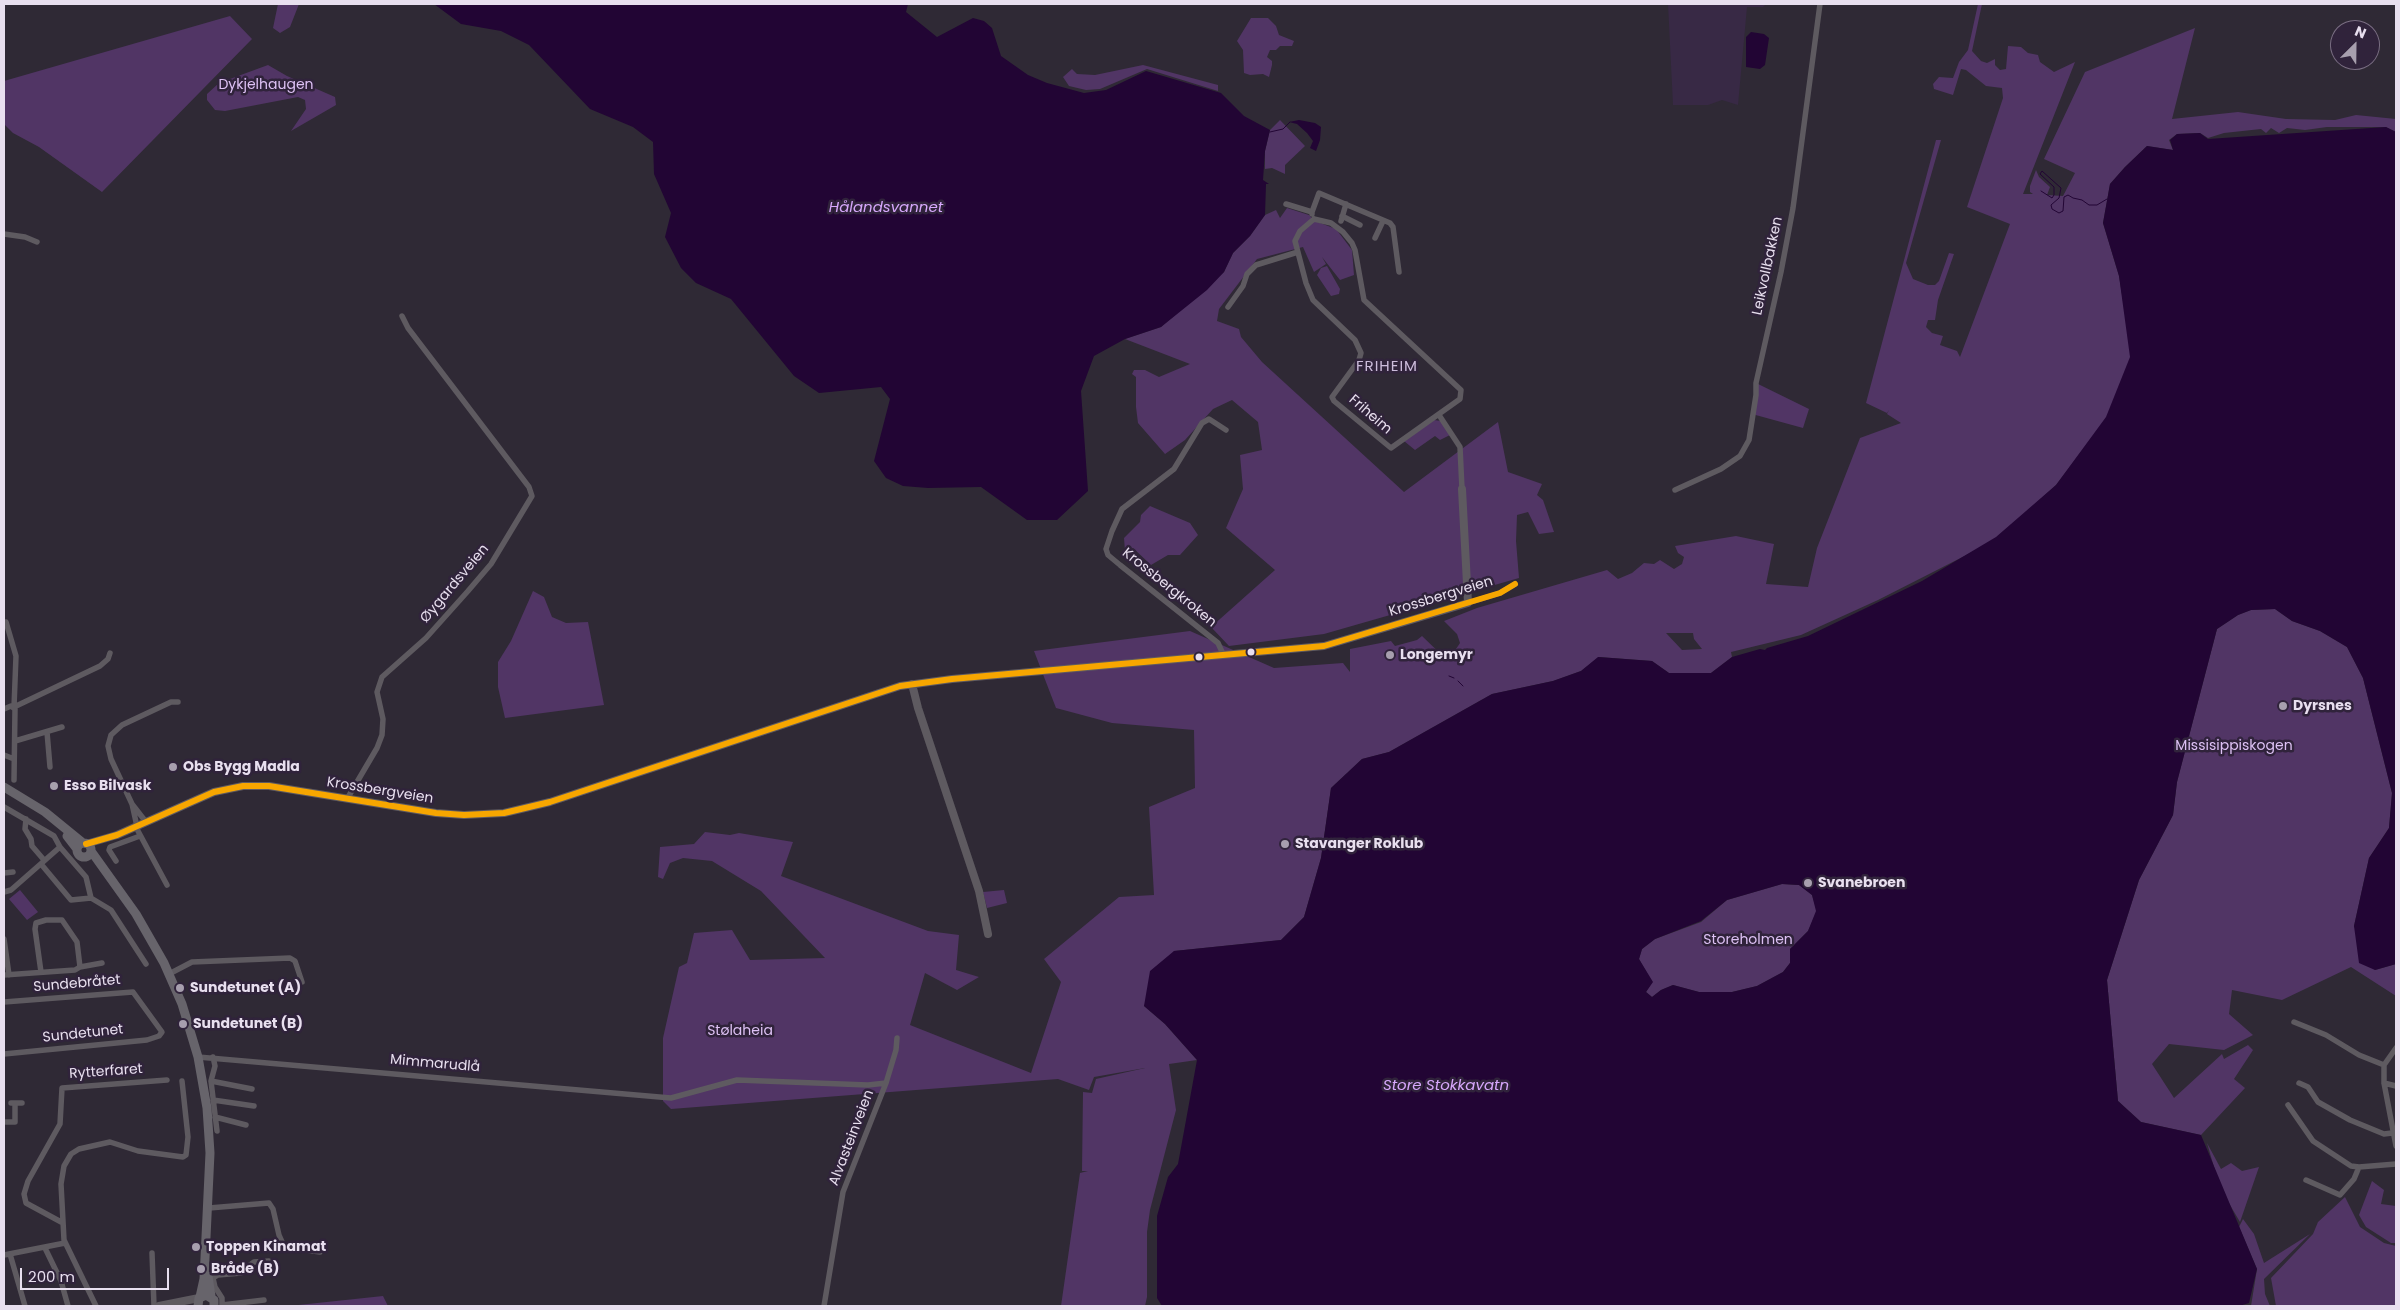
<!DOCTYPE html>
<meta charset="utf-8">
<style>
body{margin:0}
#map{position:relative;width:2400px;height:1310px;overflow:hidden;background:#2f2935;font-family:Poppins,sans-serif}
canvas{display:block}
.frame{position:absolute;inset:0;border:5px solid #e8dfef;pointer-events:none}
.north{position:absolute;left:2330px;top:20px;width:50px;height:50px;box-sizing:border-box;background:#30233b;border:1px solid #7a6e83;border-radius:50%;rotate:23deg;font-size:14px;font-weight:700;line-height:20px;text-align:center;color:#e8dfef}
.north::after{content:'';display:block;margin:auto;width:18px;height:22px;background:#a79fae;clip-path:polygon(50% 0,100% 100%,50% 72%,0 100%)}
.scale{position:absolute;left:20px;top:1268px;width:149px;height:22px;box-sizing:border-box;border:2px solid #e8dfef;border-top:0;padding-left:6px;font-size:15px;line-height:18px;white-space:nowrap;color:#e8dfef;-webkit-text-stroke:4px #30233b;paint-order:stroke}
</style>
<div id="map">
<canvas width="2400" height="1310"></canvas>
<div class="frame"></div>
<div class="north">N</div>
<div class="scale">200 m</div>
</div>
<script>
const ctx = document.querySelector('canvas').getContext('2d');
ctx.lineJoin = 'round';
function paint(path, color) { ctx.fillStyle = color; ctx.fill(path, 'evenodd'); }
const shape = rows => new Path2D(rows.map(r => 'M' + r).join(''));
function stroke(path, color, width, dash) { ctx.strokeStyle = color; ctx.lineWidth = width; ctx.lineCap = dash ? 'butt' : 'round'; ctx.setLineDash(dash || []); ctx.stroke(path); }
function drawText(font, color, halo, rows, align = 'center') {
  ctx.font = font + ' Poppins,sans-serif'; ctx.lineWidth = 5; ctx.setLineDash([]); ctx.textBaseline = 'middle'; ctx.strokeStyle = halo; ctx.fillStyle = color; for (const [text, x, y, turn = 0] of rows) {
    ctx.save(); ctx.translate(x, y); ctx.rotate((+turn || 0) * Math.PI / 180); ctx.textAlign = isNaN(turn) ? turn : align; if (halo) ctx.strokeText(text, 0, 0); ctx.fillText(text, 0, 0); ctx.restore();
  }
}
paint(shape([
 [1668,4,1766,4,1763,7,1747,7,1738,105,1722,100,1708,105,1673,105]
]), '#382945');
paint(shape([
 [278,4,299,4,290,27,280,33,273,28],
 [1978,4,1982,4,1972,51,1981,61,1987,63,1995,59,1995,65,2000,70,2006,69,2008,46,2021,47,2028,53,2038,55,2040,62,2054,72,2075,62,2023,194,2033,194,2030,192,2030,186,2036,170,2039,177,2050,187,2047,195,2063,196,2075,173,2044,159,2085,72,2195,28,2172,119,2238,112,2286,119,2335,120,2356,115,2396,119,2396,132,2386,127,2327,127,2305,130,2287,128,2279,133,2271,128,2266,133,2261,129,2224,133,2208,138,2200,133,2177,134,2169,140,2173,150,2147,146,2125,167,2110,184,2103,223,2119,276,2132,358,2107,418,2056,485,1994,541,1878,600,1801,635,1731,652,1732,657,1711,673,1669,673,1652,661,1599,657,1581,671,1553,681,1492,694,1389,752,1362,759,1331,788,1321,858,1304,917,1281,940,1174,951,1144,1006,1165,1024,1197,1060,1169,1064,1176,1110,1150,1210,1147,1232,1147,1297,1145,1306,1061,1306,1080,1173,1088,1171,1082,1171,1083,1092,1092,1093,1096,1079,1145,1068,1094,1077,1089,1090,1058,1079,671,1109,663,1101,663,1038,679,967,687,963,694,933,732,930,750,960,825,958,761,891,712,861,683,858,670,863,663,879,658,877,660,847,694,844,705,832,730,835,739,833,793,842,781,876,928,931,959,935,956,970,979,977,957,990,925,973,910,1025,1031,1073,1061,982,1044,959,1119,897,1154,895,1149,807,1195,788,1194,730,1112,723,1056,708,1034,651,1190,631,1274,668,1343,663,1350,672,1350,649,1391,641,1395,646,1417,640,1422,636,1448,661,1460,643,1457,634,1444,621,1477,608,1607,570,1618,579,1632,573,1644,563,1654,564,1660,560,1674,569,1682,564,1684,557,1678,553,1675,546,1736,536,1774,544,1766,584,1808,587,1817,548,1860,438,1901,423,1887,414,1889,410,1887,413,1866,403,1936,140,1941,140,1906,263,1913,279,1928,285,1935,285,1939,281,1949,253,1954,254,1938,300,1935,320,1928,320,1926,327,1932,333,1943,336,1940,345,1957,351,1960,357,2010,224,1967,207,2003,98,2002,88,1986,86,1966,70,1961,69,1953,95,1934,89,1933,84,1939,77,1953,78,1959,62,1968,50],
 [1666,633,1693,633,1694,639,1702,649,1682,650],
 [230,16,252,39,102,192,39,147,13,133,4,124,4,81],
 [1251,18,1268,18,1276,26,1279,35,1294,41,1292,46,1280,46,1276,50,1270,50,1267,57,1272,61,1272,65,1269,77,1263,74,1250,75,1244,73,1243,50,1237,41],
 [268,65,287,76,335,97,336,105,291,131,306,109,305,100,298,97,225,111,215,110,207,100,207,94,219,83],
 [1143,65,1218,85,1218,91,1147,69,1100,89,1086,90,1069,86,1063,77,1072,69,1077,74,1095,75],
 [1280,120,1305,146,1285,165,1285,174,1272,168,1265,169,1265,151,1270,130],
 [1287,208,1309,215,1315,221,1336,229,1352,250,1354,275,1340,280,1322,257,1326,264,1314,272,1303,247,1257,259,1219,309,1217,321,1239,329,1241,337,1262,362,1404,492,1498,422,1508,472,1542,484,1537,495,1543,500,1554,532,1539,534,1528,512,1517,515,1516,541,1519,578,1324,634,1229,646,1211,627,1275,570,1226,528,1243,489,1240,455,1262,450,1258,422,1232,400,1213,409,1185,440,1165,454,1138,423,1136,407,1136,377,1132,374,1134,370,1145,370,1159,377,1190,364,1125,339,1161,327,1224,272,1233,253,1250,236,1265,215,1276,210,1280,218],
 [1327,266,1340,289,1339,294,1331,296,1317,275,1321,268],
 [1756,383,1809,409,1803,428,1752,414],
 [1434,420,1441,421,1450,435,1440,440,1435,436,1415,450,1404,441],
 [1150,506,1190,523,1198,535,1180,555,1168,555,1151,565,1133,548,1125,551,1124,538,1140,522,1141,515],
 [533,591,544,597,552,617,566,623,588,622,604,705,505,718,498,687,498,662,511,641],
 [2275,609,2292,621,2320,631,2347,647,2363,678,2392,793,2389,828,2369,858,2354,926,2375,970,2396,964,2396,996,2351,967,2282,1000,2232,990,2229,1014,2253,1035,2224,1050,2169,1044,2152,1064,2174,1098,2222,1054,2224,1059,2248,1045,2253,1050,2234,1079,2245,1088,2201,1135,2141,1122,2118,1101,2107,980,2139,880,2173,815,2177,782,2217,629,2238,615,2251,610],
 [1782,884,1799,885,1812,895,1817,911,1808,931,1790,949,1790,963,1783,972,1757,986,1732,992,1699,992,1673,985,1661,990,1652,997,1646,992,1652,982,1639,959,1642,949,1655,939,1701,922,1727,900],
 [20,890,38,912,27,920,9,899],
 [1004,890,1007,903,987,908,983,892],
 [2207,1143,2221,1169,2231,1163,2242,1171,2259,1167,2240,1222,2220,1188],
 [2372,1181,2384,1190,2381,1204,2396,1206,2396,1243,2391,1243,2366,1227,2359,1215],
 [2345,1197,2360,1227,2384,1243,2396,1246,2396,1306,2276,1306,2271,1278,2313,1234,2318,1222],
 [2243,1219,2254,1234,2264,1263,2310,1234,2264,1279,2265,1294,2270,1306,2251,1306,2257,1269,2239,1227],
 [383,1296,388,1306,289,1306]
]), '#513565');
paint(shape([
 [434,4,908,4,906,12,937,37,973,18,984,21,992,28,1001,56,1028,75,1047,83,1084,93,1106,90,1146,71,1221,93,1244,116,1270,130,1265,151,1263,180,1269,184,1266,184,1265,215,1250,236,1233,253,1224,272,1207,290,1161,327,1125,339,1094,356,1081,391,1088,491,1057,520,1027,520,981,487,928,488,903,486,886,478,874,461,890,399,881,387,819,393,794,376,731,299,696,283,681,268,665,237,671,213,654,174,653,142,633,127,590,109,529,45,501,31,461,24],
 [1751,32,1764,34,1769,38,1765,65,1760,69,1746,67,1746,37],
 [1299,120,1315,123,1321,127,1320,140,1316,151,1310,148,1313,141,1307,133,1297,124,1289,122],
 [2386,127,2396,132,2396,964,2375,970,2359,963,2354,926,2369,858,2389,828,2392,793,2363,678,2347,647,2320,631,2292,621,2275,609,2251,610,2238,615,2217,629,2177,782,2173,815,2139,880,2107,980,2118,1101,2141,1122,2201,1135,2257,1269,2249,1303,2239,1306,1162,1306,1157,1298,1157,1216,1168,1177,1178,1164,1197,1060,1165,1024,1144,1006,1150,971,1174,951,1281,940,1304,917,1321,858,1331,788,1362,759,1389,752,1492,694,1553,681,1581,671,1598,657,1652,661,1669,673,1711,673,1732,657,1760,649,1765,650,1767,648,1808,636,1922,581,1996,537,2056,485,2106,417,2130,357,2119,276,2103,223,2110,184,2125,167,2147,146,2173,150,2170,140,2177,134,2200,133,2208,139],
 [1782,884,1799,885,1812,895,1816,911,1808,931,1790,949,1790,963,1783,972,1757,986,1732,992,1699,992,1673,985,1661,990,1652,997,1646,992,1653,982,1639,959,1642,949,1655,939,1701,921,1727,900]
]), '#220534');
stroke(shape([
 [1270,132,1283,129,1290,122],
 [2041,191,2052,198,2054,195,2054,187,2040,174,2042,171,2061,188,2059,198,2051,205,2052,209,2059,213,2063,211,2064,197,2068,195,2073,198,2082,200,2089,205,2097,205,2107,199],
 [1449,676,1454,678],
 [1458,681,1463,686]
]), '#220534', 1);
stroke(shape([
 [1286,204,1312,212,1312,214],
 [1312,212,1319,193,1390,223,1393,227,1399,272],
 [1342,216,1360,225],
 [1314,219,1331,223,1343,232,1352,243,1355,250,1364,300,1461,390,1460,399,1391,448,1334,401,1332,397,1359,360,1361,353,1355,340,1313,300,1306,283,1295,241,1300,231,1314,219],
 [1341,221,1346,204],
 [4,234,25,237,37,242],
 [1375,238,1383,221],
 [1228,307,1243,286,1247,274,1256,265,1298,252],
 [1439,415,1460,447,1462,489],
 [1675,490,1721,469,1740,456,1749,440,1756,395,1756,383,1781,272,1793,208,1820,4],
 [1468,603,1500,593,1515,584],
 [6,622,16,656,14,707],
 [1223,654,1218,643,1120,565,1108,555,1106,549,1112,531,1122,509,1174,469,1202,423,1209,419,1226,430],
 [14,707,100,666,108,659,110,653],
 [4,709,11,706,15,709,14,780],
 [47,732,50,767],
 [15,741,62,727],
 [4,755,14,759],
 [347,799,377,748,382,735,383,719,377,692,382,677,426,638,468,591,491,564,532,496,529,487,408,328,402,316],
 [132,804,146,822],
 [4,807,54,836,60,847,86,877,91,898,111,910,146,964],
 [26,819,25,829,31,839,32,846,44,860],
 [116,861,109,850,110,847,140,836],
 [41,864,71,900,91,898],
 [4,873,13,872],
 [167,885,138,831,132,804,111,759,108,746,111,735,122,725,171,702,178,702],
 [4,892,11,890,60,847],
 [4,939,9,975],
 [41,972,35,929,36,923,46,920,62,920,77,942,80,967],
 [169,974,192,962,290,958,295,961,302,982],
 [4,975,75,970,80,967,102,963],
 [4,1002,133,992,162,1032,159,1036,147,1040,4,1054],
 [2294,1022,2326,1035,2359,1055,2384,1065],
 [2396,1048,2384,1065,2384,1083,2396,1146],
 [198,1057,671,1098,737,1080,868,1085,886,1083],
 [213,1057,215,1066,211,1081,217,1131],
 [211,1081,252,1089],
 [2299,1083,2308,1087,2318,1102,2350,1120,2384,1134,2392,1133],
 [2384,1083,2396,1086],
 [213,1100,254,1106],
 [11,1103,22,1103],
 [2288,1105,2313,1141,2351,1166,2359,1167,2396,1164],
 [215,1117,246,1125],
 [4,1122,15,1122,15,1103],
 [2306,1180,2340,1195,2354,1179,2359,1167],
 [209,1208,269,1203,273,1209,279,1235,283,1244,292,1248,320,1252],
 [63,1223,26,1203,24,1194,28,1181,60,1124,62,1088,167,1080],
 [45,1248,61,1281,68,1306],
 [152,1253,154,1306],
 [10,1254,25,1306],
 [4,1255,65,1243],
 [264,1300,222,1305,222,1298,215,1287,213,1278,218,1275,241,1273,247,1271,250,1265,254,1262,269,1261],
 [96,1306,64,1240,61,1184,64,1166,71,1154,79,1149,110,1142,138,1151,183,1157,186,1155,188,1137,182,1081],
 [824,1306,843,1192,886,1083,896,1050,897,1038]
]), '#5e5a60', 5.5);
stroke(shape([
 [912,684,918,708,979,891,988,934],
 [86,844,117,835,214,792,243,786,269,786,436,813,464,815,504,813,550,802,900,686,952,679,1324,646,1468,603,1462,489],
 [159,1306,199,1298]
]), '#5e5a60', 8);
stroke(shape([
 [4,787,45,812,83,843],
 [67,836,77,849],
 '77 850a7 7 0 1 1 14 0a7 7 0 1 1-14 0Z',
 [91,851,136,914,164,963,182,1004,198,1057,207,1108,210,1153,204,1279,200,1297],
 [208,1276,211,1296],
 [198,1306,199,1298,206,1295,214,1300,214,1306]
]), '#67646b', 9);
stroke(shape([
 [86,844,117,835,214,792,243,786,269,786,436,813,464,815,504,813,550,802,900,686,952,679,1324,646,1500,593,1515,584]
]), '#f7a600', 6);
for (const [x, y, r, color] of [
 [1251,652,4.5,"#e8dfef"],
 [1390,655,5,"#a79fae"],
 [1199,657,4.5,"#e8dfef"],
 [2283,706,5,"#a79fae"],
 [173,767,5,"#a79fae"],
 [54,786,5,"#a79fae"],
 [1285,844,5,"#a79fae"],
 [1808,883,5,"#a79fae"],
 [180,988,5,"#a79fae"],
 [183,1024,5,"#a79fae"],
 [196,1247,5,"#a79fae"],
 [201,1269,5,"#a79fae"]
]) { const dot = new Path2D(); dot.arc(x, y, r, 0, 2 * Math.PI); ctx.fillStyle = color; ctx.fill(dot); stroke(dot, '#30233b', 2); }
drawText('14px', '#ddc1f4', '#30233b', [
 ["Dykjelhaugen",266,85],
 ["Missisippiskogen",2234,746],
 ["Storeholmen",1748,940],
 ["Stølaheia",740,1031]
]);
drawText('14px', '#e8dfef', '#30233b', [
 ["Leikvollbakken",1768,266,-78],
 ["Friheim",1370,415,41],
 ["Øygardsveien",455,584,-50],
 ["Krossbergkroken",1169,588,39],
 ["Krossbergveien",1441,597,-17],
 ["Krossbergveien",380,791,9],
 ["Sundebråtet",77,984,-5],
 ["Sundetunet",83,1034,-6],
 ["Mimmarudlå",435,1064,5],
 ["Rytterfaret",106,1072,-4],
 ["Alvasteinveien",852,1138,-69]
]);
drawText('bold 14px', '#e8dfef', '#30233b', [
 ["Longemyr",1400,655],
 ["Dyrsnes",2293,706],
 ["Obs Bygg Madla",183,767],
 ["Esso Bilvask",64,786],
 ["Stavanger Roklub",1295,844],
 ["Svanebroen",1818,883],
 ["Sundetunet (A)",190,988],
 ["Sundetunet (B)",193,1024],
 ["Toppen Kinamat",206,1247],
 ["Bråde (B)",211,1269]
], 'left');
drawText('italic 15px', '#d7a8fc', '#30233b', [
 ["Hålandsvannet",886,208],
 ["Store Stokkavatn",1446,1086]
]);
ctx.letterSpacing = '1px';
drawText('15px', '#ccbcdb', '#30233b', [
 ["FRIHEIM",1387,367]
]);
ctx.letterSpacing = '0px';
</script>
